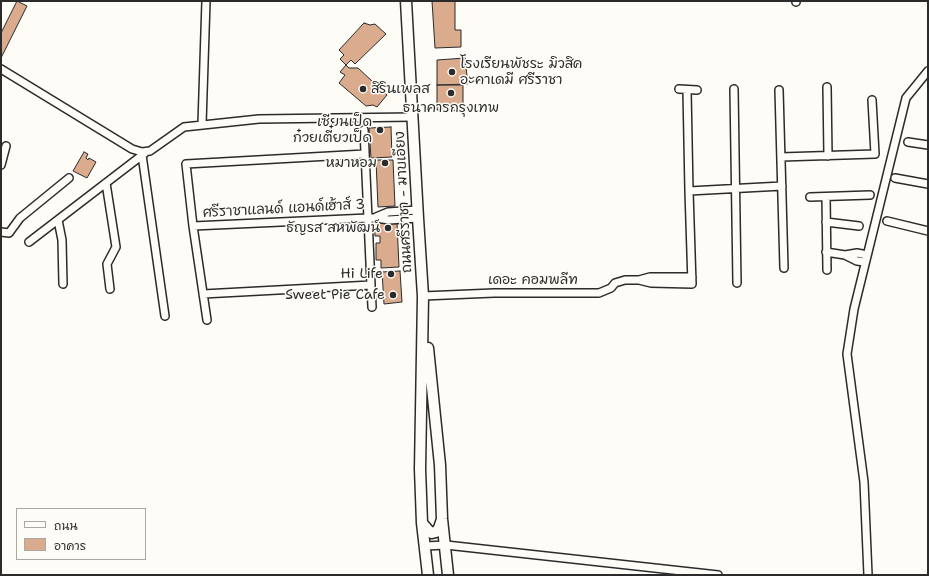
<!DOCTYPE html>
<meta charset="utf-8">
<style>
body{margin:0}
#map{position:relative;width:929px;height:576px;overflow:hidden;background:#fdfcf7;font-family:"Shantell Sans","Playpen Sans Thai",sans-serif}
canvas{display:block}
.frame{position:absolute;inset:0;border:2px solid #2b2b2b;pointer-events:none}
.legend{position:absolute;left:16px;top:508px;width:130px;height:52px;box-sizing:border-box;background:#fdfcf7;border:1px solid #a9a8a5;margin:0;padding:5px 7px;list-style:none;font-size:12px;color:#2b2b2b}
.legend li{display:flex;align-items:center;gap:8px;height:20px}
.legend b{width:20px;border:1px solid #a9a8a5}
</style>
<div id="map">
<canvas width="929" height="576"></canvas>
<div class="frame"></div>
<ul class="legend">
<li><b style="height:5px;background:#fdfcf7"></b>ถนน</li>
<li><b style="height:11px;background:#dbab8d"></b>อาคาร</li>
</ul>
</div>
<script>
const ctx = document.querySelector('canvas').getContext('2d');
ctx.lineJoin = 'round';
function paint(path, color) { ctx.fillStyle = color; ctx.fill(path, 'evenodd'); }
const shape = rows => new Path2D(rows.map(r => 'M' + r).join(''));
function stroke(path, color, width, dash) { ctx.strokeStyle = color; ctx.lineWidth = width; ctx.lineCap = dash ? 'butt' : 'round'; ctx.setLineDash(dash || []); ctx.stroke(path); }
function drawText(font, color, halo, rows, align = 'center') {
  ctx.font = font + ' "Shantell Sans","Playpen Sans Thai",sans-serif'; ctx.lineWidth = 3; ctx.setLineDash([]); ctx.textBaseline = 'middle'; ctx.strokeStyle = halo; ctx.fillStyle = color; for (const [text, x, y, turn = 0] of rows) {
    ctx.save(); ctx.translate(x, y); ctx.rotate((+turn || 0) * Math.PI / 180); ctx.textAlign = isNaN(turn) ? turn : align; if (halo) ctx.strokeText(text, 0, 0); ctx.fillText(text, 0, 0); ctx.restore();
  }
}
const building = shape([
 [17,1,27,6,1,58,1,33,17,1],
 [432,1,455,1,455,30,461,30,461,47,435,48,432,1],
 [364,23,370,25,375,24,386,34,355,64,351,60,346,65,340,59,344,55,339,50,364,23],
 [465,58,468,84,437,85,437,60,465,58],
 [346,65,349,68,358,68,387,95,377,107,373,105,366,106,339,83,345,75,340,72,346,65],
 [437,85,463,85,463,111,437,110,437,85],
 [391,127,392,157,371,158,369,128,391,127],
 [84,152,88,154,86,158,88,160,89,158,96,162,87,178,73,171,84,152],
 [376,160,393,160,395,206,378,207,376,160],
 [397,222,399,267,381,268,381,260,376,260,376,243,380,243,380,236,375,236,374,223,397,222],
 [400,271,402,302,384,304,382,272,400,271]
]);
paint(building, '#dbab8d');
stroke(building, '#2b2b2b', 1);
const minor = shape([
 [796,1,796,2],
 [1,69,132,149,142,152,150,151,184,127,259,119,413,117],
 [827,87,828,156],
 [679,89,697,90],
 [734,89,737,283],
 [779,90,784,268],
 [202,124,206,1],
 [364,130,372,307],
 [908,142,928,145],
 [142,155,165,316],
 [781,157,875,154,872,100],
 [1,165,6,146],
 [895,178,928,184],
 [106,183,116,247,107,264,110,289],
 [689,191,782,186],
 [810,197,870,195],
 [826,197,827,270],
 [376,217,388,212,417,210],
 [58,220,62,240,63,284],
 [887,221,928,231],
 [826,222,859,226],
 [193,226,368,218,376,218,389,220,418,218],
 [1,232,9,233,20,218,69,178],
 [29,242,145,153],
 [826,252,845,255,857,261,865,262],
 [845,255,857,253,867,255],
 [639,280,651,283,692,284,689,191,687,90],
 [203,294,371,285],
 [423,296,494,293,599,293,611,288,615,283,625,280,639,280,650,277,692,277],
 [207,320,193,226,186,164,365,154],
 [425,546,446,545,718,575],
 [868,575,864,482,847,354,854,309,906,98,928,71]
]);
const secondary = shape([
 [406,1,418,218,423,296,420,469,422,523,428,575],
 [428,348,440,465,442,519,448,575],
 [422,523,429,531,432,533,436,532,439,528,442,519]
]);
stroke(minor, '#2b2b2b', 10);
stroke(secondary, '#2b2b2b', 13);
stroke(minor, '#fdfcf7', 7);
stroke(secondary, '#fdfcf7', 10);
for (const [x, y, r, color] of [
 [452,72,4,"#2b2b2b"],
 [363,89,4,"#2b2b2b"],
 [451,93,4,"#2b2b2b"],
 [380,130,4,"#2b2b2b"],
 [385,163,4,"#2b2b2b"],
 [388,228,4,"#2b2b2b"],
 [391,274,4,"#2b2b2b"],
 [393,295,4,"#2b2b2b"]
]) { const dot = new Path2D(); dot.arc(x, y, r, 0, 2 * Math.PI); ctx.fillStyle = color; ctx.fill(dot); stroke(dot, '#fdfcf7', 1.5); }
drawText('14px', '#2b2b2b', '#fdfcf7', [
 ["โรงเรียนพัชระ มิวสิค",460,64,"left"],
 ["อะคาเดมี ศรีราชา",460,80,"left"],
 ["สิรินเพลส",371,89,"left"],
 ["ธนาคารกรุงเทพ",451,108,"center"],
 ["เซียนเป็ด",372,122],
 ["ก๋วยเตี๋ยวเป็ด",372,138],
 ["หมาหอม",377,163],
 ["ธัญรส สหพัฒน์",380,228],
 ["Hi Life",383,274],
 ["Sweet Pie Cafe",385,295]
], 'right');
drawText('14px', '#2b2b2b', '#fdfcf7', [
 ["ถนนศรีราชา - มาบเอียง",404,202,-93],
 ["ศรีราชาแลนด์ แอนด์เฮ้าส์ 3",284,209,-3],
 ["เดอะ คอมพลีท",533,280]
]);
</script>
